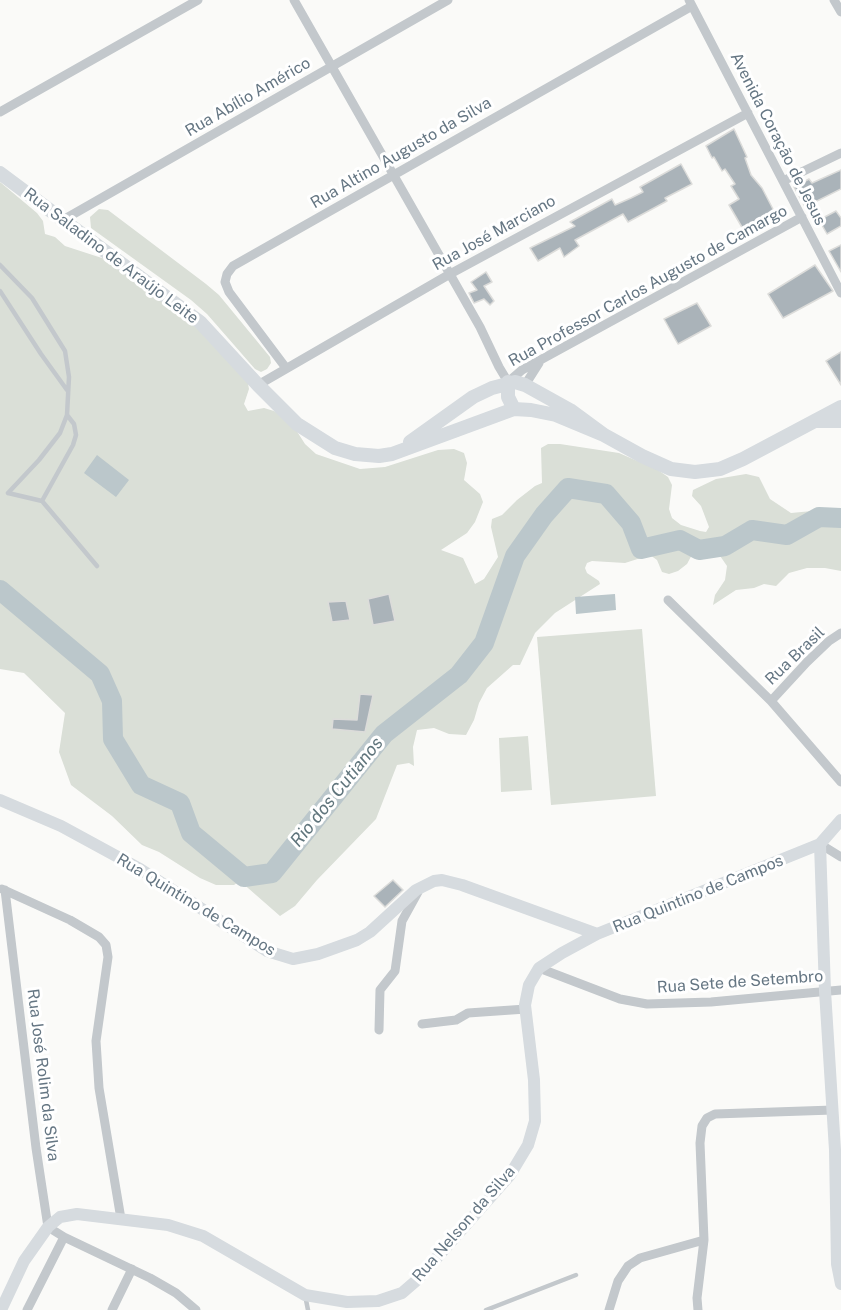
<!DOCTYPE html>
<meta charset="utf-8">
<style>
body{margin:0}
canvas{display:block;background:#fafaf8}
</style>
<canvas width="841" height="1310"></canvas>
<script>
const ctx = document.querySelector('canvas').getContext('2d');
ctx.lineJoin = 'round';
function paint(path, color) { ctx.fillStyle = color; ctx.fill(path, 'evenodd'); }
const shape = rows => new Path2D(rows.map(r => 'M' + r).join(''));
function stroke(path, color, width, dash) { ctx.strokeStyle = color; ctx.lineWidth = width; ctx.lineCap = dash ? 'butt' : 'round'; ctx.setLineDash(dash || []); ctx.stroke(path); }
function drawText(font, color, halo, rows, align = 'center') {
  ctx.font = font + ' "Public Sans",sans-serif'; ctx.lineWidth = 6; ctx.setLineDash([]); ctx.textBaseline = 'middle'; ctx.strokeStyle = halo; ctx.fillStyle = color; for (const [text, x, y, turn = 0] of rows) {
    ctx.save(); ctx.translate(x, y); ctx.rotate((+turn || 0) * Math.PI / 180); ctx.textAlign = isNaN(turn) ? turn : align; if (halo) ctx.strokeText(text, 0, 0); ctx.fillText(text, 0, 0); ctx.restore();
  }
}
paint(shape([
 [0,182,37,213,43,221,45,234,55,237,65,246,108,260,147,277,246,373,249,389,244,404,248,411,264,408,274,411,291,422,305,444,316,454,360,469,385,467,438,450,454,449,464,453,467,463,464,480,480,494,483,502,475,522,467,533,441,550,463,558,475,584,484,579,498,557,491,527,492,519,502,515,517,500,535,486,542,483,541,448,548,444,560,444,619,453,658,470,668,477,672,485,669,509,672,518,681,525,700,531,706,532,709,527,701,506,692,496,693,490,716,479,746,474,759,477,770,499,791,513,812,511,841,517,841,571,825,568,807,568,789,573,776,586,764,584,754,588,736,590,713,605,715,595,725,580,727,566,718,553,704,547,695,549,687,564,678,571,669,574,662,572,657,560,650,555,625,563,592,561,587,563,585,568,587,573,599,581,600,584,555,613,535,633,520,665,513,665,487,688,479,703,474,720,466,735,449,734,434,728,417,730,413,747,414,766,409,763,397,765,376,819,317,880,295,906,280,916,240,881,234,885,216,885,200,878,159,852,142,845,112,816,71,785,59,752,65,713,24,673,0,669],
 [99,209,108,210,206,284,219,295,270,357,271,363,267,369,261,372,255,369,207,314,191,300,91,228,90,217],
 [642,629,656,796,551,805,537,637],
 [528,736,532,790,501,792,499,738]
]), '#dadfd7');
paint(shape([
 [97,455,129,480,116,497,84,473],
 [615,594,616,610,576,614,575,597]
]), '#bbc7cb');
stroke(shape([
 [0,590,100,674,112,701,113,739,141,785,180,803,191,833,244,877,272,873,384,734,459,675,484,643,515,556,544,515,568,488,606,494,631,523,641,549,680,540,699,550,725,546,752,530,787,535,819,517,841,518]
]), '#bbc7cb', 20);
const building = shape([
 [734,129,747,157,745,158,751,175,762,188,775,213,754,226,753,224,743,229,729,205,739,199,731,186,735,184,725,169,722,171,714,157,712,158,706,146,734,129],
 [681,164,692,184,665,198,667,201,628,222,623,214,575,240,579,246,564,257,560,248,538,261,530,248,575,226,570,222,612,199,615,205,631,198,643,192,640,187,681,164],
 [841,170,841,189,805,207,794,187,809,179,812,183,841,170],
 [836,211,841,218,841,226,827,234,819,220,836,211],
 [841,245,841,272,829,251,841,245],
 [815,265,833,291,783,318,768,294,815,265],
 [486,272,492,282,484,286,494,301,490,305,484,299,474,303,469,293,477,290,471,282,486,272],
 [697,303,711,326,678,344,664,319,697,303],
 [841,352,841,385,826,361,841,352],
 [389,594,395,621,373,625,368,599,389,594],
 [346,601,350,620,332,622,328,602,346,601],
 [360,694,373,695,365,732,332,729,333,719,357,720,360,694],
 [393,880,403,890,385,907,374,896,393,880]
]);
paint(building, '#aab3b9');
stroke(building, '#dcdcda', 1.5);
stroke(shape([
 [0,265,32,298,65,351,69,377,67,415,60,433,39,460,8,493],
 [0,291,41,354,67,390],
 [8,493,42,501,97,566],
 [42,501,73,445,76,435,74,424,67,415],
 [305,1295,308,1310],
 [486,1310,576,1275]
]), '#c3c8cc', 4.5);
stroke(shape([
 [294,0,480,327,499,367,508,382,522,370,802,217],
 [689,0,841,293],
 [834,0,841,12],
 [0,112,198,0],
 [783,181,841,153],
 [63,220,448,0],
 [286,368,229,292,225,282,227,274,233,266,692,6],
 [258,385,450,274,748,113],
 [525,385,539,363],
 [668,600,771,701,841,782],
 [771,701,807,662,829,641,841,633],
 [820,844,841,857],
 [2,889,70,920,99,937,106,945,108,957,96,1041,99,1088,121,1219],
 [5,890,36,1148,48,1227,64,1237,150,1278,176,1293,196,1310],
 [539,968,620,999,647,1004,711,1002,841,990],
 [422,1024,456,1020,468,1013,526,1009],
 [379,1030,380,990,395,971,402,921,418,892],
 [27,1310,64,1237],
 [112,1310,132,1269],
 [609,1310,618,1281,628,1266,640,1258,704,1240],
 [698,1310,697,1298,704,1240,700,1143,702,1126,707,1118,715,1114,833,1110]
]), '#c3c8cc', 9);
stroke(shape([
 [0,800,61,826,140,869,267,951,293,959,318,954,357,940,370,932,416,890,434,881,442,880,462,885,597,934,820,844,841,820],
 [820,844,825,991,835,1150,837,1264,841,1284],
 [1,1310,24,1261,48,1227,60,1217,77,1214,168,1225,203,1236,305,1295,347,1302,378,1301,402,1293,417,1280,510,1175,528,1145,535,1121,534,1080,525,1005,529,985,539,968,562,953,597,934]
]), '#d6dbdf', 12);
stroke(shape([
 [0,173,200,322,258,385,297,424,335,448,355,454,379,456,392,454,514,409,531,410,556,415,604,435],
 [508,382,508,397,514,409],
 [818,421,841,421],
 [410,442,473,397,492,388,515,382,525,385,570,410,604,435,642,456,671,469,695,472,720,469,743,459,841,407]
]), '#d6dbdf', 14);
drawText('16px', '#657683', '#fff', [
 ["Rua Abílio Américo",248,97,-30],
 ["Avenida Coração de Jesus",778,139,63],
 ["Rua Altino Augusto da Silva",401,153,-30],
 ["Rua José Marciano",494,233,-29],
 ["Rua Saladino de Araújo Leite",111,256,37],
 ["Rua Professor Carlos Augusto de Camargo",648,286,-29],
 ["Rua Brasil",795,656,-44],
 ["Rua Quintino de Campos",698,894,-22],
 ["Rua Quintino de Campos",196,905,31],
 ["Rua Sete de Setembro",740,982,-4],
 ["Rua José Rolim da Silva",43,1075,83],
 ["Rua Nelson da Silva",464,1224,-49]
]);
drawText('italic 18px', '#60757c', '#fff', [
 ["Rio dos Cutianos",337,792,-51]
]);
</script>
